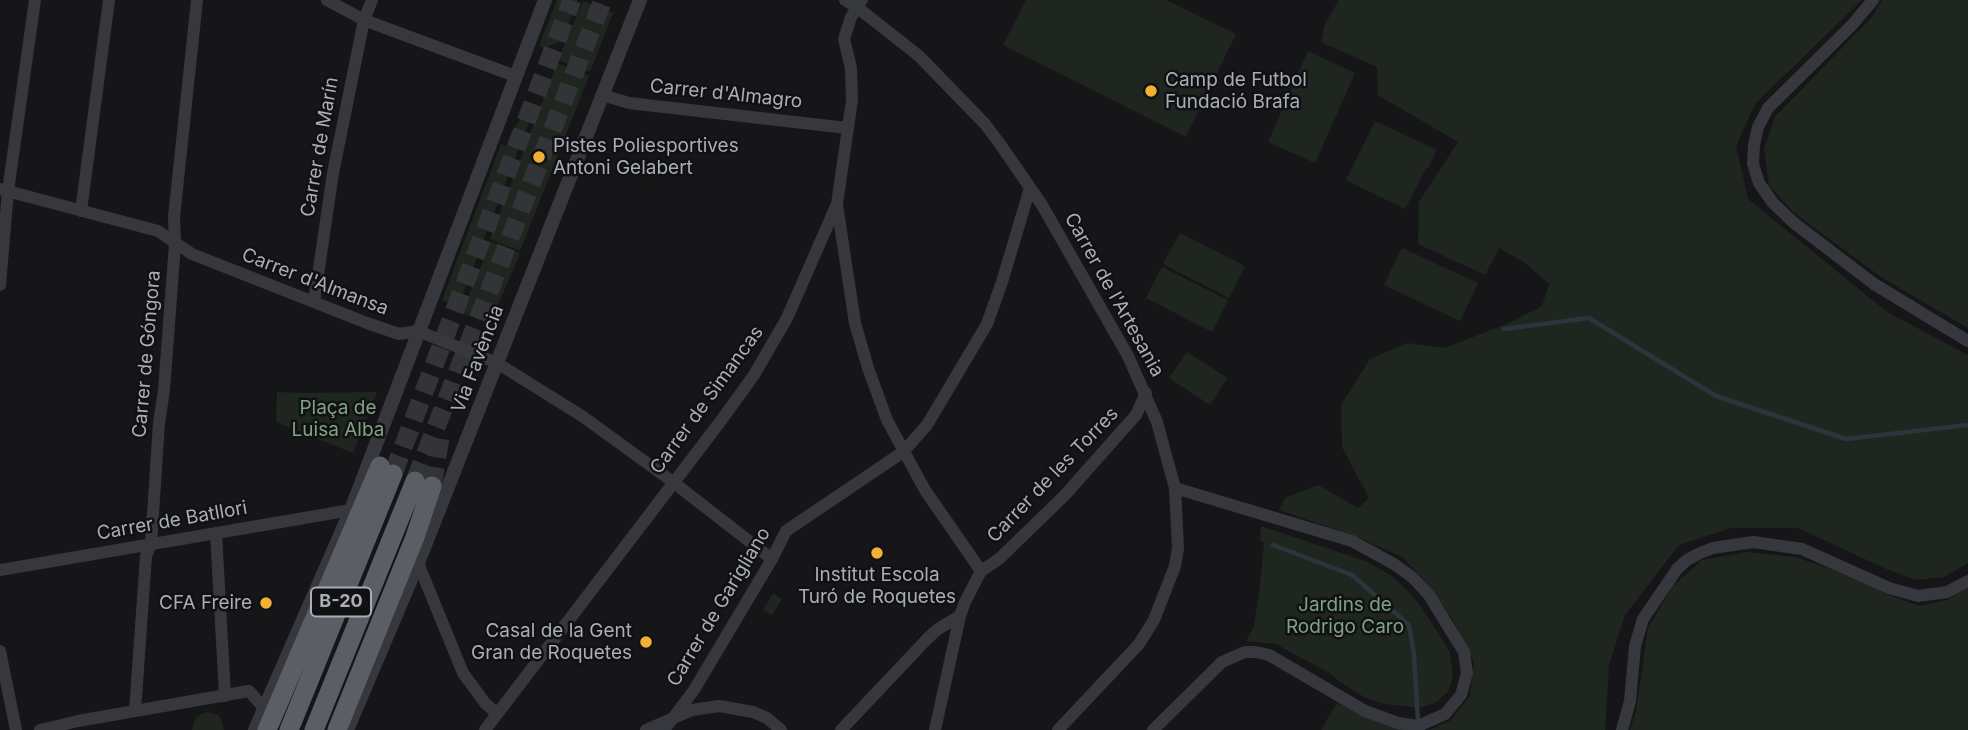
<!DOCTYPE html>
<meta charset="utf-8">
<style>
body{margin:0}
canvas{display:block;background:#161618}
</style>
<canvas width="1968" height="730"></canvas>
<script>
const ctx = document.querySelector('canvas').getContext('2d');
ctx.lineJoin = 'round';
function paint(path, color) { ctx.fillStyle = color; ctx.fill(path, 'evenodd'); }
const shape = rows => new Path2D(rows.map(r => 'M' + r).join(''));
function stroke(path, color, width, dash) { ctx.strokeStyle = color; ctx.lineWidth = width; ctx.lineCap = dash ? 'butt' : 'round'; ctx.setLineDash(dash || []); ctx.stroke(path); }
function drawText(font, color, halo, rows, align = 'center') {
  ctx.font = font + ' Inter,sans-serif'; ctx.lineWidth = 5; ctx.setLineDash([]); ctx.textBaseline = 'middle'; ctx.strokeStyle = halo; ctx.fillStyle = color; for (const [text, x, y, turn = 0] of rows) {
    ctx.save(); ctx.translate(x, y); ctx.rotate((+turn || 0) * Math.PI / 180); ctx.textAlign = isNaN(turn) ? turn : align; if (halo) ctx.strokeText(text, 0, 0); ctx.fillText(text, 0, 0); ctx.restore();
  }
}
paint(shape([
 [557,0,578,0,561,42,549,46,548,50,539,46],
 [1026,0,1166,0,1236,34,1186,137,1003,45],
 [1339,0,1862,0,1755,104,1736,146,1748,199,1887,312,1968,355,1968,563,1944,577,1916,580,1884,568,1798,528,1731,528,1679,545,1625,615,1609,665,1605,730,1430,730,1450,721,1470,696,1474,662,1452,619,1423,579,1402,557,1358,537,1279,510,1285,498,1318,485,1358,508,1369,498,1342,447,1341,405,1370,359,1407,343,1445,348,1509,323,1542,306,1549,284,1524,262,1499,248,1485,275,1418,244,1419,202,1458,142,1378,95,1377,67,1321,42,1325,24],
 [1882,0,1968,0,1968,328,1881,277,1793,212,1769,185,1764,149,1775,117,1872,17],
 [583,1,613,13,590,72,558,60],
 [1308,51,1355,73,1315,163,1268,142],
 [557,63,589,76,520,251,490,239],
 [525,109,533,112,458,306,442,300,501,144,506,146],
 [1375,121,1437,150,1428,168,1426,168,1405,209,1346,180],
 [1180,233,1245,266,1229,298,1163,264],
 [491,242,520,253,490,324,462,313],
 [1402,248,1478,283,1460,321,1384,285],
 [1162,267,1228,300,1212,332,1146,298],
 [1187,352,1227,378,1210,405,1169,378],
 [277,392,302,393,377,392,353,453,276,422],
 [1261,526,1365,561,1389,574,1407,590,1422,608,1450,652,1453,677,1448,692,1435,703,1419,708,1385,704,1364,697,1340,682,1331,674,1283,648,1276,644,1246,641,1254,626,1259,593,1264,543,1260,540],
 [1747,552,1795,557,1834,570,1894,597,1919,606,1947,600,1968,587,1968,730,1630,730,1636,711,1648,628,1673,586,1702,560],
 [773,593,782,599,772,615,763,610],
 [1337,703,1388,726,1414,730,1321,730],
 [206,712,216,714,220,717,224,730,192,730,196,717]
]), '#1e261f');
stroke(shape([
 [1504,329,1589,318,1716,396,1846,439,1968,425],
 [1273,545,1352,575,1409,625,1414,654,1418,722]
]), '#2c353c', 4.5);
stroke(shape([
 [393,474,572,0],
 [415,481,603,0],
 [432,486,440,438]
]), '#333438', 19, [19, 10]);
stroke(shape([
 [327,0,364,20,515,76],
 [845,0,858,8,919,56,985,124,1000,144,1042,205,1128,356,1157,422,1175,488,1178,548,1175,566,1154,620,1139,644,1058,730],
 [1873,0,1852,25,1768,108,1758,127,1754,145,1753,164,1759,183,1773,203,1794,223,1874,284,1968,341],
 [602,95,629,103,847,128],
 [0,189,158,231,192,254,367,323,399,334,418,331,497,363,582,416,673,482,772,559],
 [837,205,855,323,868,368,887,420,925,490,981,571],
 [81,211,109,0],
 [0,285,8,191,35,0],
 [314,302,333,173,364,20,372,0],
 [216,533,225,696],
 [418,563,463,673,485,703,497,714],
 [0,570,351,510],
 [0,651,16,730],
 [135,711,146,556,151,544,159,423,164,390,175,244,174,217,197,0],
 [40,730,78,721,249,691,264,708],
 [485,730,720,422,754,375,787,318,837,204,852,100,851,68,844,39,851,17,862,0],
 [646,730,692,710,719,706,753,712,767,718,781,730],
 [664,730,694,690,772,559,786,531,903,452,927,425,987,324,1002,282,1030,188],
 [841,730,928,638,938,629,960,616],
 [935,730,960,616,965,602,981,571,999,559,1064,496,1136,415,1146,393],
 [1153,730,1222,662,1245,652,1255,652,1269,655,1365,711,1398,723,1418,726,1445,714,1461,695,1467,673,1464,652,1429,595,1412,577,1394,564,1352,541,1175,488],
 [1622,730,1630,701,1635,646,1643,619,1677,569,1687,560,1700,553,1713,548,1753,542,1802,549,1889,588,1918,596,1947,592,1968,581]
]), '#37383d', 12);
stroke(shape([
 [255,730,351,510,545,0],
 [347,730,418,563,640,0]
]), '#37383d', 14);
stroke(shape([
 [267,730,380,466],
 [289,730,393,474],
 [314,730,415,481],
 [337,730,415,537,432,486]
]), '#5b5e65', 19);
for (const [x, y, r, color] of [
 [1151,91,7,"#f2b134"],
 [539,157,7,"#f2b134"],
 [877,553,7,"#f2b134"],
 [266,603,7,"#f2b134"],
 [646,642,7,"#f2b134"]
]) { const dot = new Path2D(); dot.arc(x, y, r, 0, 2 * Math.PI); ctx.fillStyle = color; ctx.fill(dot); stroke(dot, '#111113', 2.5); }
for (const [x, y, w] of [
 [341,602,60]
]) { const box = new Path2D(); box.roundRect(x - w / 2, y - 14.5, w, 29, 5); ctx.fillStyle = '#111113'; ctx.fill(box); stroke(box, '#a8adb8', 2); }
drawText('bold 18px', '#a8adb8', null, [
 ["B-20",341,602]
]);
drawText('19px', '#a8adb8', '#111113', [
 ["Camp de Futbol",1165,80],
 ["Fundació Brafa",1165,102],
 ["Pistes Poliesportives",553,146],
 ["Antoni Gelabert",553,168],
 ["Institut Escola",877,575,"center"],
 ["Turó de Roquetes",877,597,"center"],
 ["CFA Freire",252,603,"right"],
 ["Casal de la Gent",632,631,"right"],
 ["Gran de Roquetes",632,653,"right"]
], 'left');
drawText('19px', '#a8adb8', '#111113', [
 ["Carrer d'Almagro",726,94,6],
 ["Carrer de Marín",320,147,-80],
 ["Carrer d'Almansa",315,282,21],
 ["Carrer de l'Artesania",1114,295,61],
 ["Carrer de Góngora",147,354,-85],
 ["Via Favència",478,359,-69],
 ["Carrer de Simancas",707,400,-54],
 ["Carrer de les Torres",1053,475,-46],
 ["Carrer de Batllori",172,521,-10],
 ["Carrer de Garigliano",719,607,-59]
]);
drawText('19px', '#7fa381', '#111113', [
 ["Plaça de",338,408],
 ["Luisa Alba",338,430],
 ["Jardins de",1345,605],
 ["Rodrigo Caro",1345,627]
]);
</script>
